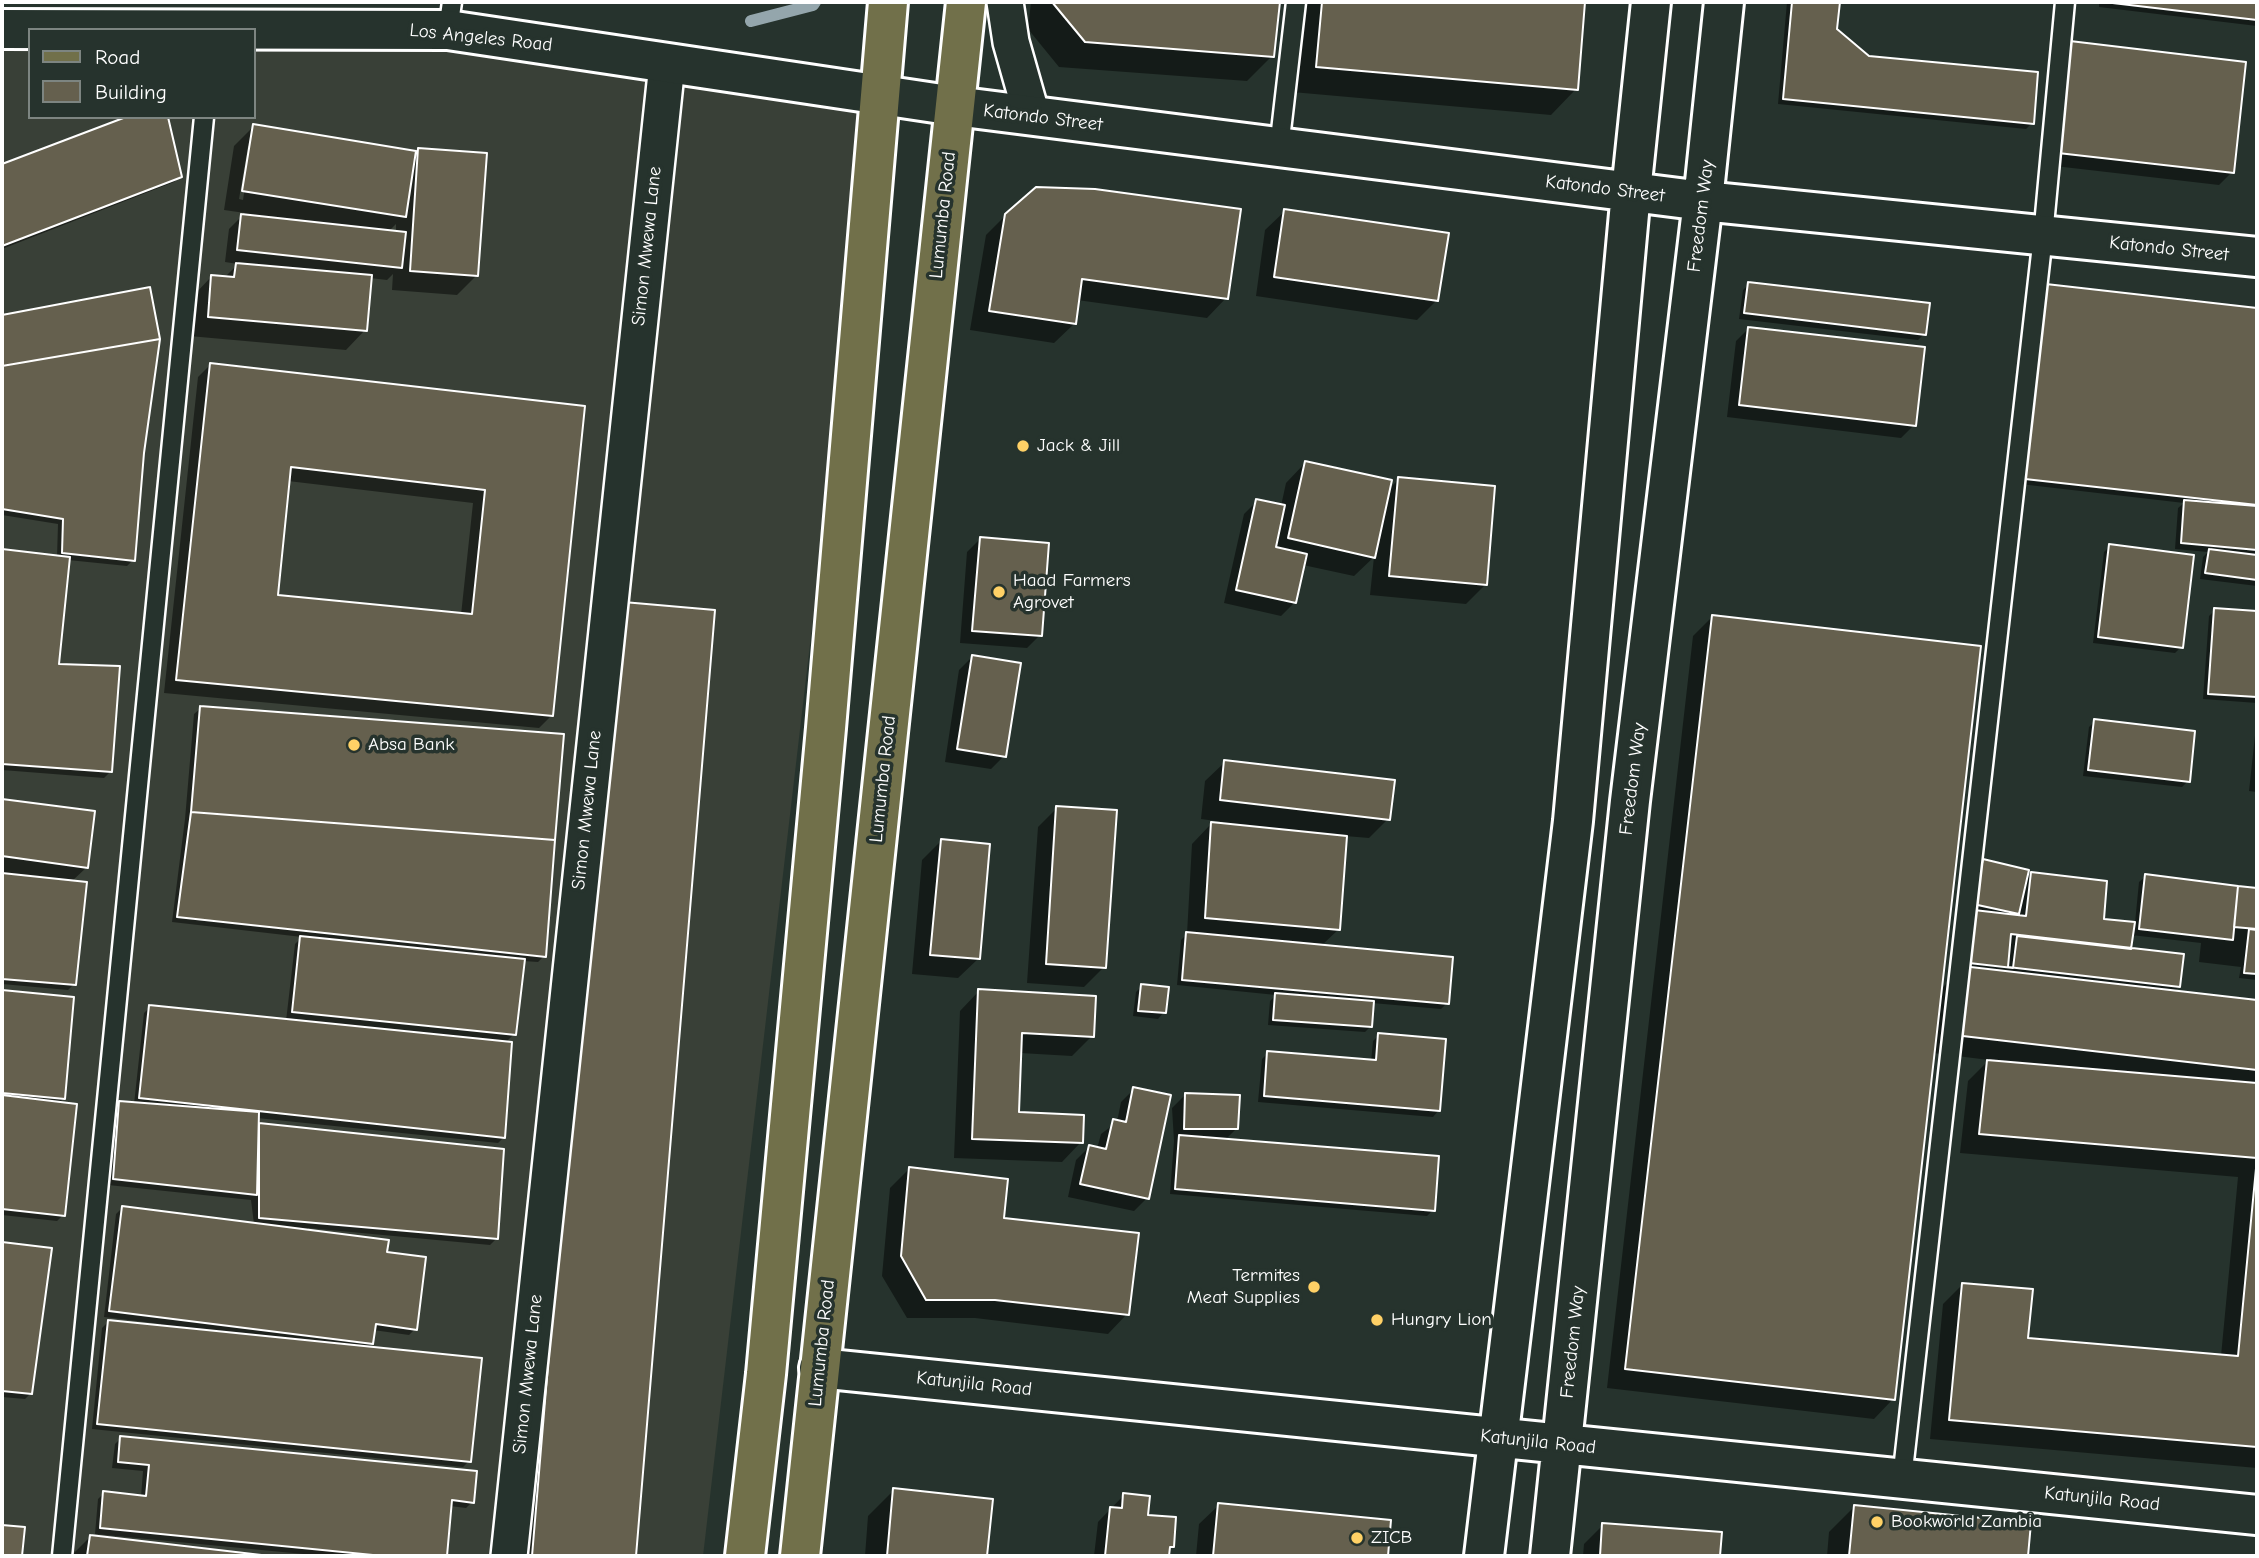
<!DOCTYPE html>
<style>
body{margin:0}
#map{position:relative;width:2259px;height:1558px;overflow:hidden;background:#26332d;font-family:"Comic Neue",sans-serif}
canvas{display:block}
.frame{position:absolute;inset:0;border:4px solid #fff;pointer-events:none}
.legend{position:absolute;left:28px;top:28px;width:228px;height:91px;box-sizing:border-box;background:#26332d;border:2px solid #7d8581;margin:0;padding:9px 12px;list-style:none;font-size:21px;color:#fff}
.legend li{display:flex;align-items:center;gap:14px;height:35px}
.legend b{width:35px;border:2px solid #7d8581}
</style>
<div id="map">
<canvas width="2259" height="1558"></canvas>
<div class="frame"></div>
<ul class="legend">
<li><b style="height:9px;background:#71704a"></b>Road</li>
<li><b style="height:19px;background:#65604e"></b>Building</li>
</ul>
</div>
<script>
const ctx = document.querySelector('canvas').getContext('2d');
ctx.lineJoin = 'round';
function paint(path, color) { ctx.fillStyle = color; ctx.fill(path, 'evenodd'); }
const shape = rows => new Path2D(rows.map(r => 'M' + r).join(''));
function stroke(path, color, width, dash) { ctx.strokeStyle = color; ctx.lineWidth = width; ctx.lineCap = dash ? 'butt' : 'round'; ctx.setLineDash(dash || []); ctx.stroke(path); }
function drawText(font, color, halo, rows, align = 'center') {
  ctx.font = font + ' "Comic Neue",sans-serif'; ctx.lineWidth = 7; ctx.setLineDash([]); ctx.textBaseline = 'middle'; ctx.strokeStyle = halo; ctx.fillStyle = color; for (const [text, x, y, turn = 0] of rows) {
    ctx.save(); ctx.translate(x, y); ctx.rotate((+turn || 0) * Math.PI / 180); ctx.textAlign = isNaN(turn) ? turn : align; if (halo) ctx.strokeText(text, 0, 0); ctx.fillText(text, 0, 0); ctx.restore();
  }
}
paint(shape([
 [424,31,874,99,703,1556,2,1556,2,40,30,40,30,117,254,117,254,35]
]), '#394037');
paint(shape([
 [1031,2,1278,2,1272,56,1247,81,1059,67,1028,29],
 [1299,2,1584,2,1576,89,1551,115,1292,92],
 [1787,2,1838,2,1835,30,1868,58,2032,123,2026,129,1778,104],
 [2099,2,2257,2,2257,26,2099,7],
 [2071,43,2232,172,2219,185,2046,165],
 [131,117,180,176,174,182,2,249,2,166],
 [254,126,416,153,419,150,476,276,457,295,392,290,393,274,387,280,370,278,365,330,346,350,189,336,193,296,212,276,224,278,238,264,225,262,229,229,245,213,224,210,234,146],
 [248,146,251,146,243,200,239,199],
 [396,224,396,232,388,232],
 [1285,211,1437,300,1417,320,1256,296,1265,230],
 [1006,215,1226,298,1207,318,1077,300,1074,324,1054,343,970,330,986,235],
 [1749,284,1924,334,1918,340,1739,319,1743,290],
 [2047,286,2257,309,2257,586,2200,579,2203,557,2208,552,2175,549,2178,508,2184,503,2020,484],
 [149,289,143,453,133,560,127,566,68,560,57,666,110,772,104,778,2,770,2,551,57,557,58,524,2,515,2,316],
 [1749,328,1914,425,1901,438,1727,417,1736,341],
 [211,364,583,408,552,715,539,728,164,693,198,377],
 [288,481,473,503,461,615,276,597],
 [1305,463,1388,490,1399,479,1485,585,1466,604,1370,595,1374,557,1354,576,1303,565,1294,603,1281,616,1224,603,1244,514,1257,501,1281,506,1286,483],
 [980,539,1040,635,1027,648,960,643,967,552],
 [2110,546,2181,647,2175,653,2093,643,2104,552],
 [613,603,713,611,634,1556,510,1556,587,629],
 [2215,610,2257,613,2257,703,2203,699,2209,616],
 [1712,617,1940,990,1951,979,1971,874,1984,861,2025,880,2031,874,2102,920,2135,923,2139,882,2146,876,2257,890,2257,980,2239,978,2241,967,2199,962,2201,943,2131,935,2130,950,2179,987,2173,992,2257,1002,2257,1468,1930,1439,1943,1304,1963,1284,2026,1339,2221,1356,2238,1177,1960,1153,1968,1081,1989,1060,1933,1053,1893,1399,1874,1419,1607,1388,1693,636],
 [972,657,1004,756,991,769,945,762,959,670],
 [201,708,544,956,538,962,523,961,514,1034,505,1043,504,1137,498,1143,257,1118,257,1124,502,1150,496,1239,490,1245,308,1228,308,1231,385,1253,415,1329,409,1335,373,1330,372,1344,367,1348,469,1461,463,1467,92,1429,102,1328,108,1322,161,1327,161,1324,104,1317,116,1214,122,1208,254,1224,251,1200,108,1185,114,1109,120,1103,134,1104,144,1013,150,1007,286,1021,295,944,302,937,172,922,185,819,194,714],
 [2257,717,2257,792,2249,791],
 [2095,721,2188,781,2182,787,2083,776,2089,727],
 [1225,762,1388,819,1369,838,1345,836,1339,929,1321,946,1447,1003,1441,1009,1372,1003,1371,1026,1365,1032,1268,1025,1270,1001,1276,995,1177,985,1181,940,1187,934,1192,844,1211,824,1223,825,1223,822,1201,819,1205,781],
 [2,801,93,813,87,867,71,882,74,984,68,990,2,984],
 [1057,808,1104,967,1084,987,1027,983,1038,827],
 [941,841,978,959,958,978,912,974,922,860],
 [1142,986,1164,1012,1158,1019,1133,1016,1136,992],
 [979,991,1092,1036,1072,1056,1020,1053,1017,1113,1081,1142,1062,1162,954,1158,960,1011],
 [2,992,72,998,64,1098,59,1103,63,1215,57,1221,2,1215],
 [1379,1035,1439,1110,1433,1117,1258,1102,1262,1059,1268,1053,1371,1062,1373,1041],
 [1134,1089,1147,1198,1134,1211,1068,1197,1076,1160,1089,1147,1097,1149,1101,1134,1117,1122,1121,1102],
 [1185,1095,1236,1129,1225,1140,1433,1210,1427,1216,1170,1194,1174,1141,1172,1108],
 [910,1168,1127,1314,1108,1334,975,1318,907,1318,882,1276,890,1188],
 [2,1244,50,1249,31,1393,25,1399,2,1397],
 [121,1438,472,1502,466,1508,450,1506,445,1556,324,1556,95,1534,98,1499,104,1493,141,1497,143,1471,112,1468,115,1444],
 [894,1490,991,1500,986,1556,865,1556,868,1516],
 [1124,1495,1147,1516,1174,1519,1168,1556,1094,1556,1098,1522],
 [1219,1505,1389,1521,1386,1556,1196,1556,1199,1524],
 [1855,1506,2029,1525,2026,1556,1827,1556,1829,1532],
 [1603,1525,1720,1534,1719,1556,1583,1556,1584,1544],
 [90,1537,255,1556,71,1556]
]), '#0007');
stroke(shape([
 [751,21,813,5,815,2]
]), '#94a6ac', 12);
const building = shape([
 [1052,2,1280,2,1274,57,1085,42,1052,2],
 [1322,2,1585,2,1578,90,1316,67,1322,2],
 [1792,2,1840,2,1837,29,1869,56,2038,72,2034,124,1783,99,1792,2],
 [2104,2,2257,2,2257,20,2104,2],
 [2070,41,2246,62,2234,173,2058,153,2070,41],
 [126,117,168,117,182,177,2,246,2,164,126,117],
 [253,124,416,151,406,217,242,191,253,124],
 [418,148,487,153,478,276,410,271,418,148],
 [1036,187,1095,189,1241,209,1228,299,1082,279,1076,324,989,311,1005,214,1036,187],
 [1284,209,1449,233,1438,301,1274,277,1284,209],
 [241,214,406,232,402,268,237,250,241,214],
 [236,263,372,275,367,331,208,317,211,275,234,277,236,263],
 [1748,282,1930,303,1926,335,1744,313,1748,282],
 [2046,284,2257,308,2257,505,2025,479,2046,284],
 [150,287,160,339,2,366,2,315,150,287],
 [1748,327,1925,347,1916,426,1739,405,1748,327],
 [160,339,144,453,135,561,62,553,63,519,2,509,2,366,160,339],
 [210,363,585,406,553,716,176,680,210,363],
 [291,467,485,490,472,614,278,595,291,467],
 [1305,461,1392,480,1375,558,1288,538,1305,461],
 [1398,477,1495,486,1487,585,1389,576,1398,477],
 [1256,499,1285,505,1276,547,1307,554,1296,603,1236,590,1256,499],
 [2184,500,2257,506,2257,550,2181,543,2184,500],
 [980,537,1049,543,1042,636,972,631,980,537],
 [2109,544,2194,555,2183,648,2098,637,2109,544],
 [2,549,70,557,59,664,120,666,112,772,2,764,2,549],
 [2209,549,2257,555,2257,580,2205,573,2209,549],
 [612,601,715,610,636,1556,532,1556,612,601],
 [2214,608,2257,611,2257,697,2208,694,2214,608],
 [1712,615,1981,646,1895,1400,1625,1369,1712,615],
 [972,655,1021,663,1006,757,957,749,972,655],
 [200,706,564,734,555,840,191,812,200,706],
 [2094,719,2195,731,2190,782,2088,770,2094,719],
 [1224,760,1395,780,1390,820,1220,800,1224,760],
 [2,799,95,811,88,868,2,856,2,799],
 [1056,806,1117,810,1106,968,1046,964,1056,806],
 [191,812,555,840,546,957,177,917,191,812],
 [1211,822,1347,836,1340,930,1205,918,1211,822],
 [941,839,990,844,980,959,930,955,941,839],
 [1983,859,2029,870,2019,914,1973,904,1983,859],
 [2031,872,2107,881,2104,919,2135,922,2131,949,2017,936,2013,968,1969,963,1974,910,2026,916,2031,872],
 [2,873,87,882,76,985,2,979,2,873],
 [2145,874,2238,886,2233,940,2139,929,2145,874],
 [2238,886,2257,888,2257,929,2234,927,2238,886],
 [2249,929,2257,930,2257,974,2244,973,2249,929],
 [1186,932,1453,957,1449,1004,1182,980,1186,932],
 [2011,934,2184,954,2180,987,2008,967,2011,934],
 [300,936,525,959,516,1035,292,1012,300,936],
 [1962,966,2257,1000,2257,1070,1954,1035,1962,966],
 [1141,984,1169,987,1166,1013,1138,1011,1141,984],
 [978,989,1096,996,1094,1037,1022,1033,1019,1112,1084,1115,1083,1143,972,1139,978,989],
 [2,990,74,997,65,1099,2,1093,2,990],
 [1275,993,1374,1001,1372,1027,1273,1020,1275,993],
 [149,1005,512,1042,505,1138,139,1098,149,1005],
 [1378,1033,1446,1039,1440,1111,1264,1096,1267,1051,1376,1060,1378,1033],
 [1987,1060,2257,1083,2257,1447,1949,1420,1962,1283,2033,1289,2028,1338,2238,1356,2257,1158,1979,1134,1987,1060],
 [1133,1087,1171,1095,1149,1199,1080,1184,1089,1145,1106,1149,1113,1119,1126,1122,1133,1087],
 [1185,1093,1240,1095,1238,1129,1184,1129,1185,1093],
 [2,1095,77,1104,65,1216,2,1209,2,1095],
 [119,1101,259,1112,257,1195,113,1179,119,1101],
 [259,1123,504,1149,498,1239,259,1218,259,1123],
 [1179,1135,1439,1156,1435,1211,1175,1189,1179,1135],
 [909,1167,1008,1179,1004,1218,1139,1233,1129,1315,995,1300,926,1300,901,1256,909,1167],
 [122,1206,389,1240,387,1252,426,1257,417,1330,376,1324,373,1344,109,1311,122,1206],
 [2,1242,52,1248,32,1394,2,1391,2,1242],
 [108,1320,482,1358,471,1462,97,1424,108,1320],
 [120,1436,477,1471,474,1503,452,1500,447,1556,383,1556,100,1528,103,1491,146,1496,149,1465,118,1462,120,1436],
 [893,1488,993,1499,987,1556,887,1556,893,1488],
 [1123,1493,1150,1496,1148,1515,1176,1517,1174,1547,1170,1547,1169,1556,1105,1556,1110,1507,1122,1508,1123,1493],
 [1218,1503,1391,1520,1388,1556,1213,1556,1218,1503],
 [1854,1505,2031,1523,2028,1556,1849,1556,1854,1505],
 [1602,1523,1722,1532,1720,1556,1600,1556,1602,1523],
 [2,1525,25,1527,22,1556,2,1556,2,1525],
 [90,1535,270,1556,87,1556,90,1535]
]);
paint(building, '#65604e');
stroke(building, '#fff', 2);
const lane = shape([
 [448,30,452,2],
 [1279,148,1296,2],
 [1902,1479,2043,236,2065,2],
 [62,1556,204,117]
]);
const street = shape([
 [1005,2,1011,42,1032,116],
 [509,1556,667,64]
]);
const secondary = shape([
 [2,29,448,30,955,106,1703,201,2257,257],
 [819,1368,2257,1515],
 [1484,1556,1573,821,1631,192,1651,2],
 [1550,1556,1630,801,1703,201,1724,2]
]);
const primary = shape([
 [745,1556,766,1374,826,728,888,2],
 [800,1556,966,2]
]);
stroke(lane, '#fff', 23);
stroke(street, '#fff', 40);
stroke(secondary, '#fff', 44);
stroke(primary, '#fff', 44);
stroke(lane, '#26332d', 18);
stroke(street, '#26332d', 35);
stroke(secondary, '#26332d', 38);
stroke(primary, '#71704a', 38);
for (const [x, y, r, color] of [
 [1023,446,7,"#ffd166"],
 [999,592,7,"#ffd166"],
 [354,745,7,"#ffd166"],
 [1314,1287,7,"#ffd166"],
 [1377,1320,7,"#ffd166"],
 [1877,1522,7,"#ffd166"],
 [1357,1538,7,"#ffd166"]
]) { const dot = new Path2D(); dot.arc(x, y, r, 0, 2 * Math.PI); ctx.fillStyle = color; ctx.fill(dot); stroke(dot, '#26332d', 2.5); }
drawText('19px', '#fff', '#26332d', [
 ["Los Angeles Road",481,38,6],
 ["Katondo Street",1043,118,7],
 ["Katondo Street",1605,189,7],
 ["Lumumba Road",943,215,-84],
 ["Freedom Way",1701,216,-83],
 ["Simon Mwewa Lane",647,246,-84],
 ["Katondo Street",2169,249,6],
 ["Lumumba Road",883,779,-84],
 ["Freedom Way",1633,779,-83],
 ["Simon Mwewa Lane",587,810,-84],
 ["Freedom Way",1573,1342,-84],
 ["Lumumba Road",822,1343,-84],
 ["Simon Mwewa Lane",528,1374,-84],
 ["Katunjila Road",974,1384,6],
 ["Katunjila Road",1538,1442,6],
 ["Katunjila Road",2102,1499,6]
]);
drawText('19px', '#fff', '#26332d', [
 ["Jack & Jill",1037,446],
 ["Haad Farmers",1013,581],
 ["Agrovet",1013,603],
 ["Absa Bank",368,745],
 ["Termites",1300,1276,"right"],
 ["Meat Supplies",1300,1298,"right"],
 ["Hungry Lion",1391,1320],
 ["Bookworld Zambia",1891,1522],
 ["ZICB",1371,1538]
], 'left');
</script>
